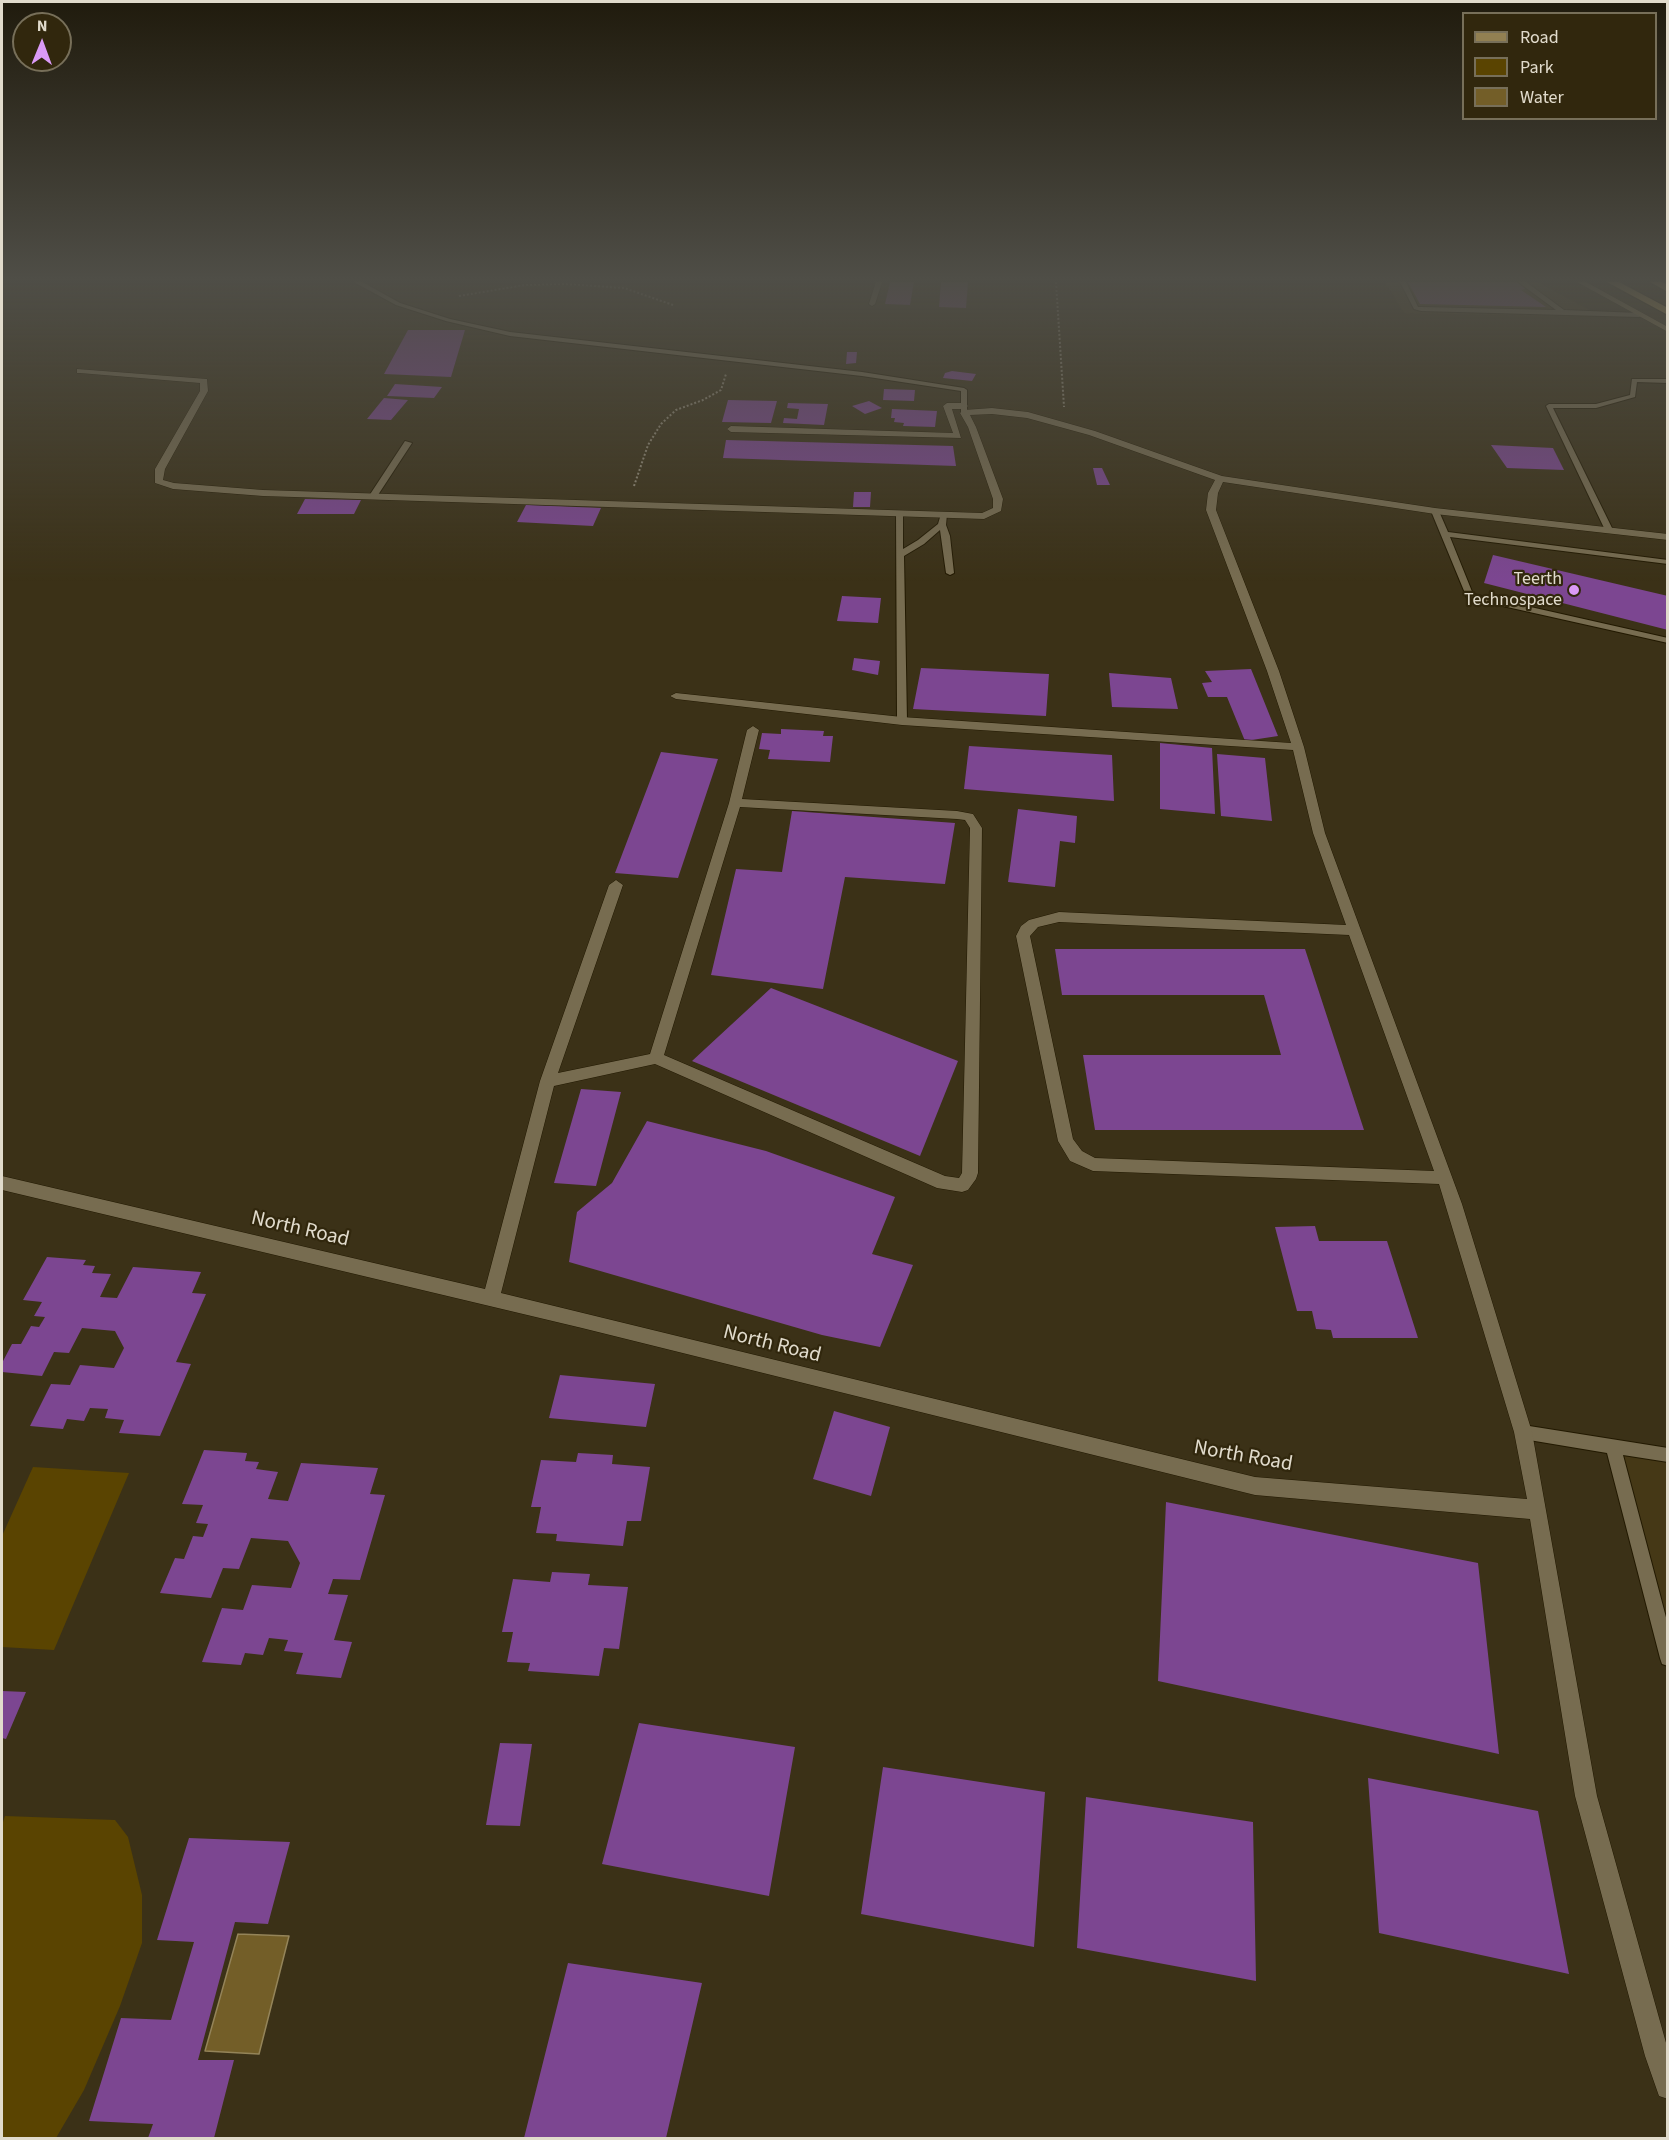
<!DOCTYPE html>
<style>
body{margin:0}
#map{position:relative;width:1669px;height:2140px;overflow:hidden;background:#3b3117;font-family:"Source Sans 3",sans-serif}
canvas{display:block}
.frame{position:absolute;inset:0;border:3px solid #e1dbcc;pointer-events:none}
.legend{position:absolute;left:1462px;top:12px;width:195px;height:108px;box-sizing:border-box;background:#31270d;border:2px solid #776f59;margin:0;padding:8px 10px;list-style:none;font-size:18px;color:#e1dbcc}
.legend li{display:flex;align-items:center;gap:12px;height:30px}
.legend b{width:30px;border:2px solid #776f59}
.north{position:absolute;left:12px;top:12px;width:60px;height:60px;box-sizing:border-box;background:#31270d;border:2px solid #776f59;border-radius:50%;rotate:1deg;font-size:16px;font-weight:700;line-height:24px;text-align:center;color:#e1dbcc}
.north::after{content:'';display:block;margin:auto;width:21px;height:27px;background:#da9af6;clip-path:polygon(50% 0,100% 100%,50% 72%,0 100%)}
</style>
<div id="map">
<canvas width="1669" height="2140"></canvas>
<div class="frame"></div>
<ul class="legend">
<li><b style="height:8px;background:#928052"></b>Road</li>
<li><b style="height:16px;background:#5a4401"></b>Park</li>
<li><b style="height:16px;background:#735e28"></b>Water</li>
</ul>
<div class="north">N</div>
</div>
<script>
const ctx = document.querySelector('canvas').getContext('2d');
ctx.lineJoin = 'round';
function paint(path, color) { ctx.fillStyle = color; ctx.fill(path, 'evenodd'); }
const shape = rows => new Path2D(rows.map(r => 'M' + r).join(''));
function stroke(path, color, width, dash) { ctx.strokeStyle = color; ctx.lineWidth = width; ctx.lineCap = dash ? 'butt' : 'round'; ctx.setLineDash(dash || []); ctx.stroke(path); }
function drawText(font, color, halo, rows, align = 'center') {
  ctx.font = font + ' "Source Sans 3",sans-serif'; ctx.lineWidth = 4.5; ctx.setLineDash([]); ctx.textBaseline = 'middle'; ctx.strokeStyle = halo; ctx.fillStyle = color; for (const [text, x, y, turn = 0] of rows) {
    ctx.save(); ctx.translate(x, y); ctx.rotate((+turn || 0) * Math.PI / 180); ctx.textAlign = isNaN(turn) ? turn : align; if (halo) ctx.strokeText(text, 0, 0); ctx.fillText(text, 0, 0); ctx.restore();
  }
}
paint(shape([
 [1385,282,1538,282,1602,317,1404,313],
 [1613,1447,1667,1455,1667,1658]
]), '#453816');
paint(shape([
 [33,1467,129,1473,54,1650,2,1647,2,1536],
 [5,1816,115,1820,128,1837,142,1895,142,1943,120,2006,84,2090,56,2138,2,2138,2,1825]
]), '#5a4401');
const water = shape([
 [238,1934,289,1936,259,2054,205,2051,238,1934]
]);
paint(water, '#735e28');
stroke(water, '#948459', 1.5);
paint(shape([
 [890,282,914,282,910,305,885,304],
 [941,282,968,282,966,308,939,307],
 [1408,282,1518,282,1523,285,1525,289,1521,290,1546,307,1420,304],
 [408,330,465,330,451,377,384,374],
 [847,352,857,352,856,363,846,364],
 [952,371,976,374,972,381,943,378,945,373],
 [395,384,442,387,434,398,387,396],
 [884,389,915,390,914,401,883,400],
 [384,398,408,400,391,420,367,419],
 [728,400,777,401,771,423,722,422],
 [869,401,882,408,865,414,852,406],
 [788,403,828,404,824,425,783,423,784,418,797,419,799,409,787,408],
 [892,409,937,411,935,427,903,426,904,423,894,422,895,418,891,418],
 [726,440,953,446,956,466,723,458],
 [1491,445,1553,448,1564,470,1507,468],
 [1093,468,1102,468,1110,485,1097,485],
 [854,492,871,492,870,507,853,507],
 [305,499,361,500,354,514,297,514],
 [526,505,601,508,593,526,517,522],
 [1493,555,1668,596,1668,630,1484,583],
 [842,596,881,598,878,623,837,621],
 [854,658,880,661,878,675,852,670],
 [921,668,1049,674,1046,716,913,709],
 [1251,669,1278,736,1245,741,1227,697,1208,697,1202,683,1212,682,1205,671],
 [1109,673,1171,678,1178,709,1112,707],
 [781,729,824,731,823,736,833,736,830,762,768,759,770,750,759,749,762,733,781,734],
 [1160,743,1212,748,1215,814,1160,809],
 [969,746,1112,755,1114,801,964,789],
 [661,752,718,759,678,878,615,873],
 [1217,754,1265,758,1272,821,1221,816],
 [1018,809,1077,816,1075,843,1060,841,1055,887,1008,882],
 [792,811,955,823,945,884,845,877,823,989,711,975,736,869,782,872],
 [1055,949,1305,949,1364,1130,1095,1130,1083,1055,1281,1055,1264,995,1062,995],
 [771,988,958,1061,920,1156,692,1061],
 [581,1089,621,1092,596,1186,554,1183],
 [647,1121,766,1151,895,1197,872,1254,913,1265,880,1347,822,1335,569,1262,577,1212,612,1183],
 [1315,1226,1319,1241,1387,1241,1418,1338,1333,1338,1331,1330,1316,1329,1312,1311,1297,1311,1275,1227],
 [47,1257,86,1260,83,1265,95,1266,92,1273,111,1274,100,1297,117,1298,133,1267,201,1272,192,1293,206,1294,176,1362,191,1364,160,1436,119,1433,124,1420,105,1418,108,1409,90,1408,84,1421,67,1419,63,1429,30,1426,51,1384,70,1385,80,1365,114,1368,124,1348,115,1331,82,1328,69,1353,54,1352,42,1376,2,1372,2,1363,12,1344,21,1344,31,1326,39,1327,45,1317,34,1316,42,1302,23,1300],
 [560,1375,655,1384,646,1427,549,1418],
 [834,1411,890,1427,871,1496,813,1479],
 [204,1450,247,1453,245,1461,259,1462,256,1469,278,1472,268,1499,288,1501,301,1463,378,1468,370,1494,385,1495,360,1580,333,1579,328,1594,348,1595,334,1640,352,1642,341,1678,296,1674,303,1653,284,1651,288,1640,269,1638,263,1655,245,1653,241,1665,202,1662,222,1608,243,1610,252,1585,291,1588,300,1563,288,1541,251,1538,239,1569,223,1568,211,1598,160,1593,175,1558,184,1559,193,1536,203,1537,208,1524,196,1523,203,1505,182,1504],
 [578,1453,613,1455,612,1464,650,1467,641,1521,627,1521,623,1546,556,1541,557,1534,536,1533,541,1507,531,1507,541,1460,576,1462],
 [1166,1502,1478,1563,1499,1754,1158,1681],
 [552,1572,590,1574,588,1585,628,1587,619,1649,604,1648,599,1676,528,1671,530,1663,507,1662,513,1632,502,1632,513,1579,550,1582],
 [2,1691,26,1692,6,1739,2,1738],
 [639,1723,795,1747,769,1896,602,1864],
 [500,1743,532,1744,520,1826,486,1825],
 [883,1767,1045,1792,1034,1947,861,1914],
 [1368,1778,1538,1811,1569,1974,1379,1933],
 [1086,1797,1253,1822,1256,1981,1077,1948],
 [189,1838,290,1842,268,1924,235,1922,198,2060,234,2060,214,2138,148,2138,153,2124,89,2121,121,2018,171,2020,194,1942,157,1940],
 [568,1963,702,1983,666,2138,524,2138]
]), '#7c4691');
const lane = shape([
 [354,282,362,282,400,303,450,319,510,332,862,372,964,388,967,390,967,413,964,415,961,413,961,391,862,376,510,336,446,321,396,305,354,282],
 [876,282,882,282,875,304,872,306,869,304,876,282],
 [1400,282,1406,282,1418,307,1421,307,1556,310,1518,282,1526,282,1564,310,1639,313,1642,315,1639,317,1421,311,1414,309,1400,282],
 [1632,379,1668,379,1668,383,1637,382,1635,397,1596,408,1553,408,1613,530,1609,532,1605,530,1546,406,1549,404,1596,404,1630,395,1632,379],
 [405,441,412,443,376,498,370,498,369,496,405,441],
 [1432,509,1438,509,1448,532,1668,560,1668,564,1450,537,1473,594,1668,638,1668,643,1467,598,1431,511,1432,509],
 [896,513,903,515,903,549,918,540,938,524,941,514,947,514,946,525,950,536,954,573,950,575,946,573,940,530,924,544,904,556,907,721,902,724,897,721,896,513],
 [1523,1425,1668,1448,1668,1462,1623,1455,1668,1625,1668,1666,1662,1664,1660,1658,1607,1453,1523,1439,1518,1437,1516,1432,1518,1427,1523,1425]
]);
const street = shape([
 [77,369,207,379,208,391,165,469,163,480,174,483,263,490,982,513,993,508,993,499,968,427,960,413,964,410,992,408,1028,412,1095,431,1222,476,1435,508,1668,534,1668,540,1435,514,1223,482,1218,493,1216,510,1279,671,1304,747,1325,833,1462,1204,1532,1432,1597,1796,1668,2050,1668,2099,1659,2096,1645,2056,1575,1796,1530,1519,1255,1495,582,1328,2,1190,2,1176,485,1289,540,1081,609,885,616,880,623,885,558,1073,650,1054,729,803,747,730,753,726,759,730,742,799,957,811,973,814,982,828,978,1173,976,1179,968,1190,962,1192,937,1188,655,1064,554,1086,501,1293,1255,1477,1527,1499,1514,1432,1439,1184,1093,1171,1070,1161,1058,1141,1016,936,1021,926,1029,920,1059,912,1346,925,1313,833,1293,750,902,725,676,699,670,696,676,693,902,717,1291,743,1267,671,1206,510,1208,493,1215,480,1089,435,1027,418,992,414,970,415,976,427,1003,499,1001,511,984,519,263,496,173,489,155,483,155,469,200,391,200,383,80,373,77,373,77,369],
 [740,807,957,819,965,820,970,828,962,1173,959,1178,945,1176,664,1055,740,807],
 [1059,922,1349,935,1434,1171,1095,1158,1082,1151,1073,1139,1030,936,1038,927,1059,922],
 [947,403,964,403,968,406,964,409,952,409,961,438,731,432,727,429,731,426,953,433,943,406,947,403]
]);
const secondary = shape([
 [1577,282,1586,282,1668,327,1668,332,1577,282]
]);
const highway = shape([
 [1607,282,1619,282,1668,308,1668,315,1607,282],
 [1650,282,1662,282,1668,285,1668,292,1650,282]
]);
stroke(lane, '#221901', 2);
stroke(street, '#221901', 1);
stroke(secondary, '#221901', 1);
stroke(highway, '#221901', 2);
stroke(shape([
 [1056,282,1064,407],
 [459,296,525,285,566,284,624,288,673,305],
 [634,486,648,445,661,424,676,410,703,400,721,390,726,374]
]), '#948c78', 2, [2, 2]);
paint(lane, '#776c50');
paint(street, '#776c50');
paint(secondary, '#928052');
paint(highway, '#d2af56');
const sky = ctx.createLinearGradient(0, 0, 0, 582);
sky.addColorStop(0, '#201b0d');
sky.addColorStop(0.48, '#4f4e47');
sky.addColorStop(1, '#4f4e4700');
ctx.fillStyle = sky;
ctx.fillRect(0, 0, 1669, 582);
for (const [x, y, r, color] of [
 [1574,590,6,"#da9af6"]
]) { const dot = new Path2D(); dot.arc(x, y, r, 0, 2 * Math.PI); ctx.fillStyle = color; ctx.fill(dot); stroke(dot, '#31270d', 2); }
drawText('18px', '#e1dbcc', '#31270d', [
 ["Teerth",1562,580],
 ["Technospace",1562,601]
], 'right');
drawText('21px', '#e1dbcc', '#31270d', [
 ["North Road",300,1230,13],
 ["North Road",772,1345,14],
 ["North Road",1243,1457,10]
]);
</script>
